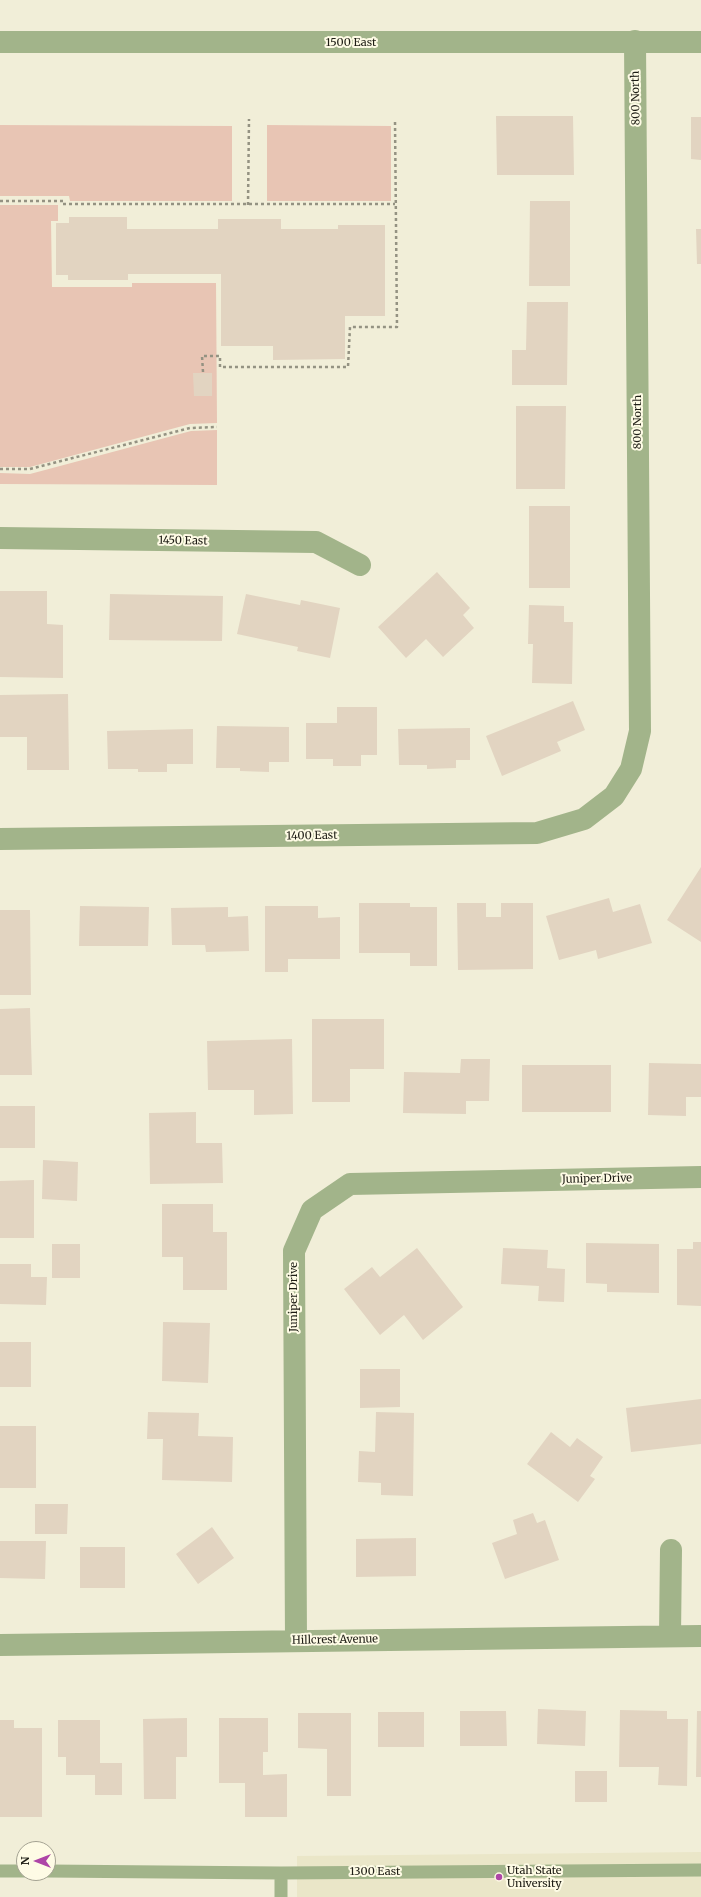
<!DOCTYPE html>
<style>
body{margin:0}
#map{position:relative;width:701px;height:1897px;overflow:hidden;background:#f1eed8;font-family:Merriweather,serif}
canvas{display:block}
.north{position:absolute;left:16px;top:1841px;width:40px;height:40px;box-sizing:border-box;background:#fefbe5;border:1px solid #a4a292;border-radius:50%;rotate:270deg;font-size:11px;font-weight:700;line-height:16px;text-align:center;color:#1e1d15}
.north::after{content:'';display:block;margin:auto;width:14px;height:18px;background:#ae45a7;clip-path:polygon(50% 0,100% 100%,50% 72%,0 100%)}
</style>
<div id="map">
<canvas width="701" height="1897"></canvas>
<div class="north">N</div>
</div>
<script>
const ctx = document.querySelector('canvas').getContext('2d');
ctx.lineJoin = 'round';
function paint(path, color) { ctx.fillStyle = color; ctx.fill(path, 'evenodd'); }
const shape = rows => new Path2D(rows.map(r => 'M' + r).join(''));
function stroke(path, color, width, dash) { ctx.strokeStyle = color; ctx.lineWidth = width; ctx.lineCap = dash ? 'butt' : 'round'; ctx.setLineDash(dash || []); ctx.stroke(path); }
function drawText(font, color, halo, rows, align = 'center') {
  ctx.font = font + ' Merriweather,serif'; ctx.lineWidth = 4; ctx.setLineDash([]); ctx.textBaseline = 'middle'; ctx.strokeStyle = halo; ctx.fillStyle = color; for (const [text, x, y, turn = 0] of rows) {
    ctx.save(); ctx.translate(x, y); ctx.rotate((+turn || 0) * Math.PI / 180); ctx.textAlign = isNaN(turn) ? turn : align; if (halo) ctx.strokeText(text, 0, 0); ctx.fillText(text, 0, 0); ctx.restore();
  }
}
paint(shape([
 [701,1852,701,1897,297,1897,297,1856]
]), '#eae6c8');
paint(shape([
 [0,125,232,126,232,201,70,201,69,196,0,196],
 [267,125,391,126,391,201,267,201],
 [0,205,58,205,58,221,51,221,52,287,132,287,132,283,216,283,217,423,190,424,30,467,0,467],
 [217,430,217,485,0,484,0,473,30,474,191,431]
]), '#e8c5b4');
paint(shape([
 [496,116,573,116,574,175,497,175],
 [691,117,701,117,701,160,691,159],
 [530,201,570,201,570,286,529,286],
 [69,217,127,217,127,229,218,229,218,219,281,219,281,229,338,229,338,225,385,225,385,316,345,316,345,359,273,360,273,346,221,346,221,274,128,274,128,280,68,280,68,275,56,275,56,223,69,223],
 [696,229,701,229,701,264,697,264],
 [527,302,568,302,567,385,512,385,512,350,526,350],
 [193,373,212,373,212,396,194,396],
 [516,406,566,406,565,489,516,489],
 [529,506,570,506,570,588,529,588],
 [437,572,470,608,463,615,474,628,443,657,426,639,406,658,378,627],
 [0,591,47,591,47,624,63,625,63,678,0,677],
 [110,594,223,596,222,641,109,640],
 [246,594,300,605,301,600,340,608,330,658,297,651,298,647,237,634],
 [529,605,564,606,564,622,573,622,572,684,532,683,533,644,528,644],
 [68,694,69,770,27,770,27,737,0,737,0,695],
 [573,701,585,730,557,742,561,751,502,776,486,736],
 [337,707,377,707,377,755,361,755,361,766,333,766,333,759,306,759,306,723,337,723],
 [217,726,289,727,289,762,269,762,269,772,240,771,240,768,216,768],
 [470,728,470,760,456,760,456,768,427,769,427,765,399,765,398,729],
 [193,729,193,764,167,764,167,772,138,772,138,769,108,769,107,731],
 [701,867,701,942,667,920],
 [609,898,613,912,640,904,652,943,598,959,596,950,559,960,546,916],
 [359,903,410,903,410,907,437,907,437,966,410,966,410,953,359,953],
 [457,903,486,903,486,917,501,917,501,903,533,903,533,969,458,970],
 [80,906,149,907,148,946,79,946],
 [265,906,318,906,318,918,340,917,340,959,288,959,288,972,265,972],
 [228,907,228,917,248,916,249,951,206,952,205,945,172,945,171,908],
 [0,910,30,910,31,995,0,995],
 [30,1008,32,1075,0,1075,0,1009],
 [312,1019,384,1019,384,1069,350,1069,350,1102,312,1102],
 [292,1039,293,1114,254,1115,254,1090,208,1090,207,1041],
 [461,1059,490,1059,489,1101,466,1101,466,1114,403,1113,404,1072,460,1073],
 [649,1063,701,1064,701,1097,686,1097,686,1116,648,1115],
 [522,1065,611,1065,611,1112,522,1112],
 [0,1106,35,1106,35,1148,0,1148],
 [196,1112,196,1143,222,1143,223,1183,150,1184,149,1113],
 [43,1160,78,1162,77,1201,42,1199],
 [34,1180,34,1238,0,1238,0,1181],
 [162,1204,213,1204,213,1232,227,1232,227,1290,183,1290,183,1257,162,1257],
 [693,1242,701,1242,701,1306,677,1305,677,1249,693,1249],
 [586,1243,659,1244,659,1293,607,1292,607,1284,586,1283],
 [52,1244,80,1244,80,1278,52,1278],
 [417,1248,463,1307,423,1340,404,1315,380,1335,344,1289,372,1267,380,1277],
 [503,1248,548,1250,547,1268,565,1269,564,1302,538,1301,539,1286,501,1284],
 [0,1264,31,1264,31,1277,47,1277,46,1305,0,1304],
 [163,1322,210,1323,208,1383,162,1381],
 [0,1342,31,1342,31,1387,0,1387],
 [360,1369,400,1369,400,1407,360,1408],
 [701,1399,701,1444,631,1452,626,1408],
 [148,1412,199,1413,198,1436,233,1437,232,1482,162,1480,163,1439,147,1439],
 [376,1412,414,1413,413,1496,381,1495,381,1483,358,1482,359,1451,375,1452],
 [0,1426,36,1426,36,1488,0,1488],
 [551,1432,570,1447,577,1438,603,1457,590,1476,595,1479,578,1502,527,1464],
 [35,1504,68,1504,67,1534,35,1534],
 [533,1513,537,1523,545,1520,559,1560,505,1579,492,1543,517,1534,513,1520],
 [212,1527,234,1558,198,1584,176,1554],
 [416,1538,416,1576,356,1577,356,1539],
 [0,1541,46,1541,45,1579,0,1578],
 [80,1547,125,1547,125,1588,80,1588],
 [538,1709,586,1711,585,1746,537,1744],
 [620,1710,667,1711,667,1719,688,1719,687,1786,658,1785,659,1767,619,1767],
 [460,1711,506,1711,507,1746,460,1746],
 [697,1711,701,1711,701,1777,696,1777],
 [378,1712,424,1712,424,1747,378,1747],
 [298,1713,351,1713,351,1796,327,1796,327,1749,298,1748],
 [187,1718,187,1757,176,1757,176,1799,144,1799,143,1719],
 [219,1718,268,1718,268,1752,263,1752,263,1775,287,1774,287,1817,245,1817,245,1783,219,1783],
 [0,1720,14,1720,14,1728,42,1728,42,1817,0,1817],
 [58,1720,100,1720,100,1763,122,1763,122,1795,95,1795,95,1775,66,1775,66,1757,58,1757],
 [575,1771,607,1771,607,1802,575,1802]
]), '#e2d4c1');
stroke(shape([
 [0,201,63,201,63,204,395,204],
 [248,205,249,119],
 [203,372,202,356,220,356,220,367,348,367,350,327,397,327,395,121],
 [0,469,30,469,190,428,217,427]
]), '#949282', 2.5, [3, 3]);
stroke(shape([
 [0,1871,24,1871],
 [48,1871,281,1873,701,1870],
 [281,1873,281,1897]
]), '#a2b48a', 13);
stroke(shape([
 [0,538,316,542,360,565],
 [0,839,537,833,584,819,614,796,631,769,640,731,635,41],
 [670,1636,671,1550],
 [296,1641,294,1251,312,1210,350,1184,701,1177],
 [0,1645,701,1636]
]), '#a2b48a', 22);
stroke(shape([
 [0,42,701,42]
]), '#a2b48a', 22);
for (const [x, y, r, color] of [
 [499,1877,4,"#ae45a7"]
]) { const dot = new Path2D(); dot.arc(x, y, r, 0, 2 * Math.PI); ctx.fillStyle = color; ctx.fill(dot); stroke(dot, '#fefbe5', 1.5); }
drawText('11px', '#1e1d15', '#fefbe5', [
 ["1500 East",351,43],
 ["800 North",636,98,-91],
 ["800 North",638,422,-90],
 ["1450 East",183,541,1],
 ["1400 East",312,836,-1],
 ["Juniper Drive",597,1179,-1],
 ["Juniper Drive",294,1297,-90],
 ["Hillcrest Avenue",335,1640,-1],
 ["1300 East",375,1872]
]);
drawText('11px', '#1e1d15', '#fefbe5', [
 ["Utah State",507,1871],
 ["University",507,1884]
], 'left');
</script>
